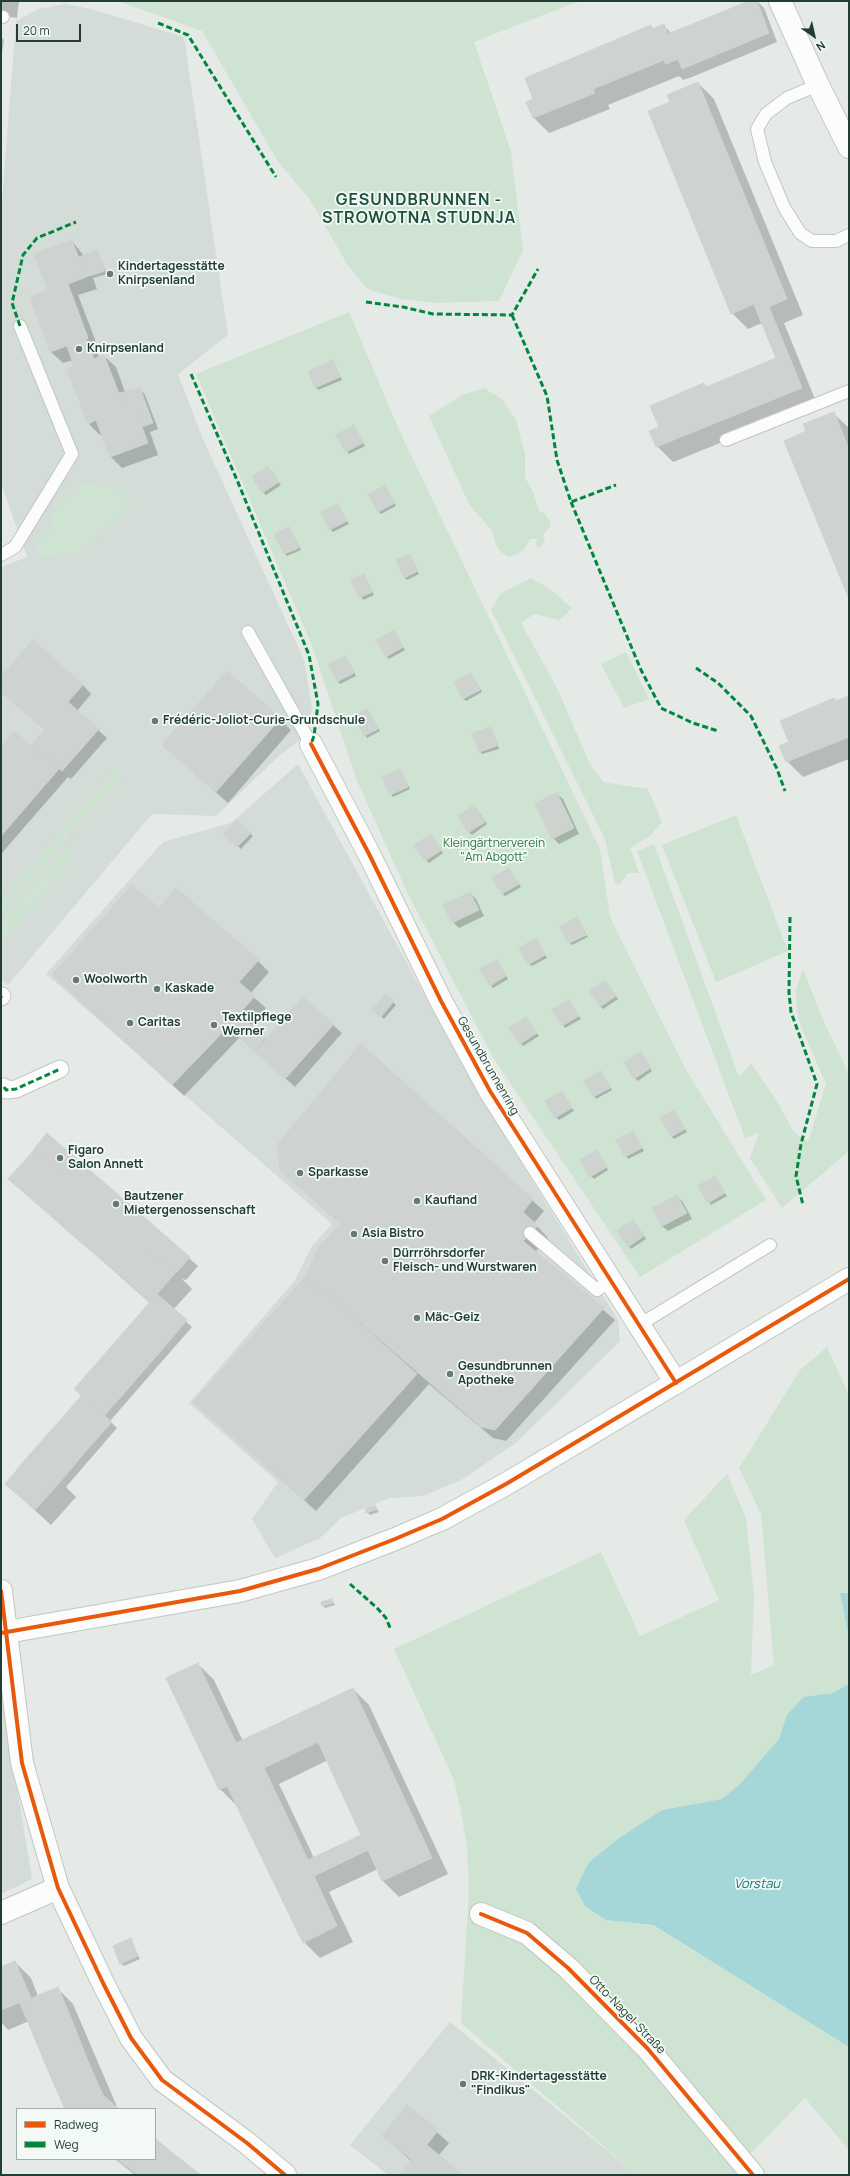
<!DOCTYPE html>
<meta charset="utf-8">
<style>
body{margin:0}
#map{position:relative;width:850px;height:2176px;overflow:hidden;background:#e5eae7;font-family:Manrope,sans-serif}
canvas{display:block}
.frame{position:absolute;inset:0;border:2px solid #223e34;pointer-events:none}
.legend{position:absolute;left:16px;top:2108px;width:140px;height:52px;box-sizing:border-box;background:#f3f9f5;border:1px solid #9faea8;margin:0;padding:5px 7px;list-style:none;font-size:12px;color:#223e34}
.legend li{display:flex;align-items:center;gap:8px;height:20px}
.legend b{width:20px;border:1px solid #9faea8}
.north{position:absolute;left:794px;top:16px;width:40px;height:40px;-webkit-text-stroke:3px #f3f9f5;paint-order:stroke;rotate:146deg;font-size:11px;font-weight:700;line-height:16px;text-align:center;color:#223e34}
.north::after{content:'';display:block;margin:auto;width:14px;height:18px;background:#223e34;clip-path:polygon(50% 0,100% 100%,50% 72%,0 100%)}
.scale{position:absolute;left:16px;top:24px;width:65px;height:18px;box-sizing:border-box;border:2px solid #223e34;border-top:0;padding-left:5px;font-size:12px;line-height:14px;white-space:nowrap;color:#223e34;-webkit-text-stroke:3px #f3f9f5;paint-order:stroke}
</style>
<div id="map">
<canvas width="850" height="2176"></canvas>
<div class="frame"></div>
<ul class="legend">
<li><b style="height:5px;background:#e8590c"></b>Radweg</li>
<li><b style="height:5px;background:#00873e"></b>Weg</li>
</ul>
<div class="north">N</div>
<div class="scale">20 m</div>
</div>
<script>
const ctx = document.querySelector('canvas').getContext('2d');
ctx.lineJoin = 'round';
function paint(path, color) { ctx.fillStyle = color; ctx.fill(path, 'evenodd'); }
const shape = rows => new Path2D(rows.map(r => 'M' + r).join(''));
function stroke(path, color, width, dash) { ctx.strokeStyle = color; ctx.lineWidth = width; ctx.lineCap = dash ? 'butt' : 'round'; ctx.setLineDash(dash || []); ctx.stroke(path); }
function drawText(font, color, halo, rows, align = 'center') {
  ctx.font = font + ' Manrope,sans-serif'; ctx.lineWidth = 3.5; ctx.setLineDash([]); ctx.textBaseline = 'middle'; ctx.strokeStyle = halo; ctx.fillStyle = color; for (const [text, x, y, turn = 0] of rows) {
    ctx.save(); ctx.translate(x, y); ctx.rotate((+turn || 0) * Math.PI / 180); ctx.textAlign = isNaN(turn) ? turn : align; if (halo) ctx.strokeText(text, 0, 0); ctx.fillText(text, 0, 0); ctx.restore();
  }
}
paint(shape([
 [65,4,91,9,184,37,228,335,178,374,202,437,304,660,312,707,306,735,279,756,216,816,152,814,8,985,1,978,1,567,27,557,1,483,1,214,16,21,38,9],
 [298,764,474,1086,618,1320,620,1341,517,1442,463,1479,423,1496,389,1498,341,1518,320,1538,275,1558,252,1519,278,1482,189,1403,295,1280,312,1246,332,1224,46,974,163,842,231,823],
 [1,1691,32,1879,1,1894],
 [450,2022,637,2175,388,2175,350,2145]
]), '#d3dcd7');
paint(shape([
 [118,1,579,1,474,42,511,152,523,250,499,301,435,303,401,299,367,289,347,264,310,200,277,160,202,31],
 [349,312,400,432,600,849,610,917,685,1068,766,1200,640,1277,494,1059,407,892,357,781,313,648,196,374],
 [484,388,502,399,516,420,525,454,525,478,533,491,539,511,543,512,551,522,549,528,543,535,545,543,538,548,536,545,537,539,530,539,523,551,509,557,501,552,496,545,492,531,469,504,429,416,462,395],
 [84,483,118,489,133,503,80,552,37,557,38,540,49,530,51,519,58,504],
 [531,578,550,589,572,608,560,620,534,614,521,623,557,688,588,760,603,782,648,789,662,822,650,836,630,848,639,873,628,873,619,885,615,883,605,839,491,610,500,594],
 [626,652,649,699,624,708,601,664],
 [117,769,123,774,1,913,1,901],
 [736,815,788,951,716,982,662,845],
 [654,844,739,1077,751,1063,776,1100,794,1132,808,1142,826,1084,800,1024,797,1010,796,990,803,969,824,1022,849,1074,849,1151,782,1208,750,1158,759,1133,745,1138,637,851],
 [64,850,74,859,1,943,1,922],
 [827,1347,849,1395,849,1592,840,1594,849,1639,849,1685,833,1693,803,1697,787,1715,779,1739,740,1784,722,1799,662,1810,619,1838,589,1862,606,1920,652,1925,849,2047,849,2150,805,2098,742,2162,753,2175,637,2175,461,2023,469,1889,467,1847,461,1812,454,1780,394,1649,601,1552,640,1636,719,1600,684,1520,727,1474,746,1518,754,1595,751,1675,774,1665,761,1514,739,1468,800,1370]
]), '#cee3d2');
paint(shape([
 [840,1593,849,1593,849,1639],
 [849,1684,849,2047,653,1925,606,1920,585,1906,576,1889,589,1862,619,1838,662,1810,722,1799,740,1784,779,1739,787,1715,803,1697,833,1693]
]), '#a5d6d8');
paint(shape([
 [1,1,19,1,17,18,1,16],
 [752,1,757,1,764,8,777,42,692,77,683,80,679,76,608,105,610,109,549,133,533,117,534,99,651,26,654,29,664,26,672,34],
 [1,37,4,40,1,59],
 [698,83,714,99,803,315,784,323,817,404,673,462,657,446,660,428,704,385,707,388,777,359,762,323,748,329,732,313,672,103],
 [72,241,84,256,97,251,107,274,93,278,97,289,78,295,99,350,97,351,99,358,104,356,116,367,125,392,129,393,140,389,145,395,158,429,150,432,158,455,122,468,111,457,102,434,100,435,89,424,73,360,63,363,51,352,31,297,49,290],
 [333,361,342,380,318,390,309,372],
 [833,413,849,428,849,596],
 [354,427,365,446,349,454,347,451],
 [268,467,281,485,266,495,263,492],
 [385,487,396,506,381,514,378,511],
 [338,505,349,524,333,532,330,529],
 [289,528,301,550,287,556,285,554],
 [409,555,419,574,407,580,404,577],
 [364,575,374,595,363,600,352,581],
 [396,634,405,650,389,659,386,656],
 [346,657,356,676,340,684,337,681],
 [471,674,482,692,466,701,463,698],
 [1,679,83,685,91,694,77,711,107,738,71,779,68,777,1,854,1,747,31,746,46,730,1,691],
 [849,697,849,759,803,777,787,761,790,742,837,702],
 [367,710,380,731,367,738,354,717],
 [280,719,291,730,228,803,175,756],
 [491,728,499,749,482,754,480,751],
 [400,770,410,789,393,797,391,794],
 [557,794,563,799,579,834,559,844,553,838],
 [477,809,487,824,472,835,469,832],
 [237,821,253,836,241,849,225,834],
 [433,838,443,853,429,863,426,860],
 [509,869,521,887,505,896,502,894],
 [470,893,476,899,484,916,459,928,453,922],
 [159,910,258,961,269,972,250,994,266,1008,251,1026,266,1040,333,1025,342,1033,295,1087,240,1037,184,1096,53,975],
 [587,935,588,937,572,945,570,943],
 [536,940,547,958,532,966,529,964],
 [497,961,508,979,493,988,490,985],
 [605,981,618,999,603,1009,600,1006],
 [386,996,396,1005,384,1019,376,1013],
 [568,1001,581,1019,565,1028,553,1010],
 [529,1021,539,1036,523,1046,511,1028],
 [361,1046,544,1211,534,1223,548,1238,535,1252,615,1320,506,1441,493,1438,429,1384,316,1511,195,1402,306,1276,341,1224],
 [643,1056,652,1071,638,1081,635,1078],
 [601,1072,612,1090,596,1099,594,1096],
 [562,1093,574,1111,559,1120,556,1117],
 [674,1111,687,1132,674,1139,672,1137],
 [633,1132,644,1151,628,1159,617,1141],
 [47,1135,198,1266,186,1280,182,1279,192,1289,173,1310,192,1327,110,1421,117,1428,66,1487,76,1497,51,1525,6,1484,83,1396,150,1303,10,1179],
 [599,1154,608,1170,594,1179,591,1176],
 [715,1177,727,1196,711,1205,709,1202],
 [677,1196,683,1202,692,1219,668,1231,662,1226],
 [636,1224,646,1239,631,1249,618,1232],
 [375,1506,379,1512,370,1515,367,1512],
 [331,1600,335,1605,325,1608,323,1606],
 [198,1664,214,1680,243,1741,353,1689,369,1705,448,1874,399,1897,383,1881,378,1869,329,1892,353,1942,320,1958,304,1942,237,1804,236,1805,220,1789],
 [328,1760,362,1835,314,1858,279,1784],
 [130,1939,140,1959,124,1966,121,1963],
 [15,1962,31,1978,38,1996,57,1988,73,2004,118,2109,66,2109,29,2021,8,2030,1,2022,1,1968],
 [408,2106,449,2143,438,2156,462,2175,403,2175,412,2162,384,2136],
 [155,2139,199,2175,135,2175,115,2159,155,2159]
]), '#0003');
const building = shape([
 [749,1,757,1,769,33,682,69,668,34,749,1],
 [664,24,678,59,666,64,664,60,593,89,595,93,533,118,526,102,533,99,525,78,651,25,653,29,664,24],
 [698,82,787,299,757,312,754,304,731,314,648,111,670,102,667,95,698,82],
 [72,240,86,277,68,284,88,338,86,339,94,359,104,355,125,409,134,406,148,443,110,457,96,420,88,424,67,369,74,366,67,346,50,352,30,297,48,290,34,254,72,240],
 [97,250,105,271,86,277,79,257,97,250],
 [769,307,802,388,656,447,649,431,659,427,650,406,704,383,706,387,776,358,757,312,769,307],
 [333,360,340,377,315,388,308,371,333,360],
 [140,388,153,423,142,427,134,406,125,409,119,393,140,388],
 [834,412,849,449,849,599,784,441,806,431,803,424,834,412],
 [354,425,363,443,346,452,336,435,354,425],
 [268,466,279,482,262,493,252,477,268,466],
 [385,486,395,503,378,512,368,494,385,486],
 [338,504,347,521,329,530,321,512,338,504],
 [289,527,299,548,284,554,274,534,289,527],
 [410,554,418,571,404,578,396,560,410,554],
 [364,574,372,592,359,598,351,580,364,574],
 [394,630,403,647,386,657,376,640,394,630],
 [33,640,83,685,68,702,99,729,62,771,31,745,45,730,1,692,1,677,33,640],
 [346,656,354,673,337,682,328,664,346,656],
 [227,671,281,718,216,792,162,745,227,671],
 [471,673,480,690,463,699,454,682,471,673],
 [849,696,849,737,786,762,779,746,789,742,780,721,834,698,836,701,849,696],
 [367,709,378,729,364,736,353,716,367,709],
 [491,727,497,746,479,752,472,733,491,727],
 [14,731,59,769,1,836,1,746,14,731],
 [400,769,408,787,390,795,382,777,400,769],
 [557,793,574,828,552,839,535,803,557,793],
 [474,805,485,822,468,833,458,816,474,805],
 [237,820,251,833,237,847,223,834,237,820],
 [431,834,442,850,425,861,414,845,431,834],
 [509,868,519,884,502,894,492,878,509,868],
 [132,885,159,908,176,888,259,960,239,982,255,996,239,1014,265,1038,255,1052,228,1027,172,1085,52,975,132,885],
 [470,892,479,910,452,923,443,905,470,892],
 [577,917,586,934,568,943,560,926,577,917],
 [536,938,545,955,528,965,519,948,536,938],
 [497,960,506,976,490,986,480,969,497,960],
 [605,980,616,996,600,1007,589,991,605,980],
 [385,994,394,1001,381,1017,372,1010,385,994],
 [303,997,334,1024,285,1079,255,1052,303,997],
 [568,1000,579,1016,562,1026,552,1010,568,1000],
 [526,1017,537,1033,520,1044,509,1028,526,1017],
 [361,1044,533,1199,523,1212,538,1226,523,1241,604,1308,495,1430,481,1427,306,1276,318,1248,340,1224,280,1170,278,1144,361,1044],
 [641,1052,651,1068,634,1079,624,1062,641,1052],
 [601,1071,610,1088,593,1097,584,1081,601,1071],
 [562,1091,572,1108,555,1118,545,1101,562,1091],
 [674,1110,685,1129,671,1137,660,1118,674,1110],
 [633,1131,642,1148,625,1157,616,1140,633,1131],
 [47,1133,190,1257,177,1272,34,1149,47,1133],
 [35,1149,70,1180,44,1210,8,1179,35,1149],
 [597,1150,607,1167,590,1177,580,1160,597,1150],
 [715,1176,725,1193,708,1203,698,1186,715,1176],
 [70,1180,106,1211,79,1241,44,1210,70,1180],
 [677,1195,687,1213,662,1226,652,1208,677,1195],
 [106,1211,141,1241,115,1271,79,1241,106,1211],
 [633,1220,644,1236,628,1247,617,1231,633,1220],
 [141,1241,176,1272,150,1302,115,1271,141,1241],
 [306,1276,417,1374,304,1500,193,1402,306,1276],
 [157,1294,187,1320,160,1352,129,1326,157,1294],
 [129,1326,160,1352,132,1384,102,1357,129,1326],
 [102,1357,132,1384,105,1415,74,1389,102,1357],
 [82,1395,112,1422,86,1451,56,1425,82,1395],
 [56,1425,86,1451,61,1481,30,1454,56,1425],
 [30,1454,61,1481,35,1510,5,1484,30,1454],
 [375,1505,377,1509,366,1513,365,1509,375,1505],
 [332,1599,333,1603,322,1606,321,1602,332,1599],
 [198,1663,236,1743,353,1688,432,1858,382,1881,368,1850,314,1876,337,1926,303,1943,227,1786,219,1790,166,1678,198,1663],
 [318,1742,361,1835,308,1860,264,1768,318,1742],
 [131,1938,138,1956,120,1964,113,1946,131,1938],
 [15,1961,31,1998,1,2010,1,1967,15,1961],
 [58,1987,73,2023,35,2039,20,2003,58,1987],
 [73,2023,87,2059,50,2075,35,2039,73,2023],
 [87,2059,103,2095,91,2109,65,2109,50,2075,87,2059],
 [103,2095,119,2109,91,2109,103,2095],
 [407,2105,438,2130,427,2145,463,2175,400,2175,412,2160,382,2136,407,2105],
 [155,2138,163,2145,155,2154,155,2138],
 [163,2145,193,2169,189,2175,138,2175,151,2159,155,2159,155,2154,163,2145],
 [117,2159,151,2159,138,2175,117,2159],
 [193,2169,201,2175,189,2175,193,2169]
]);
paint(building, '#ced3d0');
stroke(building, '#ced3d0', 1);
const service = shape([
 [1,17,3,17],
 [818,85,787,98,766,114,757,129,765,162,784,207,800,233,812,241,836,241,849,235],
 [726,440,849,391],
 [1,555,15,547,72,454,20,326],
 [248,632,311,744],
 [530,1233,597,1290,611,1280],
 [639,1325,770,1245]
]);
const pedestrian = shape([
 [1,997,2,996],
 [4,1087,6,1090,16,1089,60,1069]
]);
const minor = shape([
 [780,1,818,85,849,147],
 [311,744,369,854,441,1001,490,1091,676,1383],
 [1,1591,22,1763,58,1888,103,1983,131,2038,162,2080,247,2143,285,2175],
 [1,1913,58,1888],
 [481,1914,527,1933,568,1968,648,2049,753,2175]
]);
const tertiary = shape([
 [1,1633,240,1591,318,1569,395,1539,442,1519,506,1484,849,1279]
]);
stroke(service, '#c2c7c4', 14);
stroke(pedestrian, '#c2c7c4', 19);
stroke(minor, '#c2c7c4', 24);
stroke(tertiary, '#c2c7c4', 24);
stroke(service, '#fbfcfb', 12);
stroke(pedestrian, '#fbfcfb', 17);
stroke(minor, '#fbfcfb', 22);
stroke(tertiary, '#fbfcfb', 22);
stroke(shape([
 [158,23,188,35,276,177],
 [366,302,403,307,433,314,512,315,538,269],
 [512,315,547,396,557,460,571,502,616,485],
 [20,326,12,303,23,255,37,238,76,222],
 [191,374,237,480,309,655,318,704,314,736,311,744],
 [571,502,641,670,661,708,693,723,718,731],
 [696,668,718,683,751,716,777,769,785,791],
 [790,917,789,993,791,1012,817,1084,801,1144,796,1176,803,1205],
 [1,997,2,996],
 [4,1087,6,1090,16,1089,60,1069],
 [350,1584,378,1609,386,1618,391,1630]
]), '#00873e', 3, [6, 3]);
stroke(shape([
 [311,744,369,854,441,1001,490,1091,676,1383],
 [1,1591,22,1763,58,1888,103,1983,131,2038,162,2080,247,2143,285,2175],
 [1,1633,240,1591,318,1569,395,1539,442,1519,506,1484,849,1279],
 [481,1914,527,1933,568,1968,648,2049,753,2175]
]), '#e8590c', 4);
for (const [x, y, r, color] of [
 [110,274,4,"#667a73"],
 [79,349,4,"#667a73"],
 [155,721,4,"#667a73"],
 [76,980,4,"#667a73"],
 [157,989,4,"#667a73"],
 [130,1023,4,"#667a73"],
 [214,1025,4,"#667a73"],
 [60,1158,4,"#667a73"],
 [300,1173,4,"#667a73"],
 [417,1201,4,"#667a73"],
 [116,1204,4,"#667a73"],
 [354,1234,4,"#667a73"],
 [385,1261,4,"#667a73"],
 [417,1318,4,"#667a73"],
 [450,1374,4,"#667a73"],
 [463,2084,4,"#667a73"]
]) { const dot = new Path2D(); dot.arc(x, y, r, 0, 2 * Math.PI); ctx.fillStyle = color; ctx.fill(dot); stroke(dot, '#f3f9f5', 1.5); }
drawText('bold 12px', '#223e34', '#f3f9f5', [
 ["Kindertagesstätte",118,267],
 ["Knirpsenland",118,281],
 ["Knirpsenland",87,349],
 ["Frédéric-Joliot-Curie-Grundschule",163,721],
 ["Woolworth",84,980],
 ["Kaskade",165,989],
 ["Textilpflege",222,1018],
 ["Werner",222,1032],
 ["Caritas",138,1023],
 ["Figaro",68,1151],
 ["Salon Annett",68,1165],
 ["Sparkasse",308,1173],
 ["Bautzener",124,1197],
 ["Mietergenossenschaft",124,1211],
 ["Kaufland",425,1201],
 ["Asia Bistro",362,1234],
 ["Dürrröhrsdorfer",393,1254],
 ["Fleisch- und Wurstwaren",393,1268],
 ["Mäc-Geiz",425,1318],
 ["Gesundbrunnen",458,1367],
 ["Apotheke",458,1381],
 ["DRK-Kindertagesstätte",471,2077],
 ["\"Findikus\"",471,2091]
], 'left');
drawText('12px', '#2c7541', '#f3f9f5', [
 ["Kleingärtnerverein",494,844],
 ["\"Am Abgott\"",494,858]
]);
drawText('12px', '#223e34', '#f3f9f5', [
 ["Gesundbrunnenring",488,1066,60],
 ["Otto-Nagel-Straße",627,2015,46]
]);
drawText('italic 13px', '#1b747b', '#f3f9f5', [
 ["Vorstau",757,1884]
]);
ctx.letterSpacing = '1px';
drawText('bold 16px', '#1e503f', '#f3f9f5', [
 ["GESUNDBRUNNEN -",419,201],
 ["STROWOTNA STUDNJA",419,219]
]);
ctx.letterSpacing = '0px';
</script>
